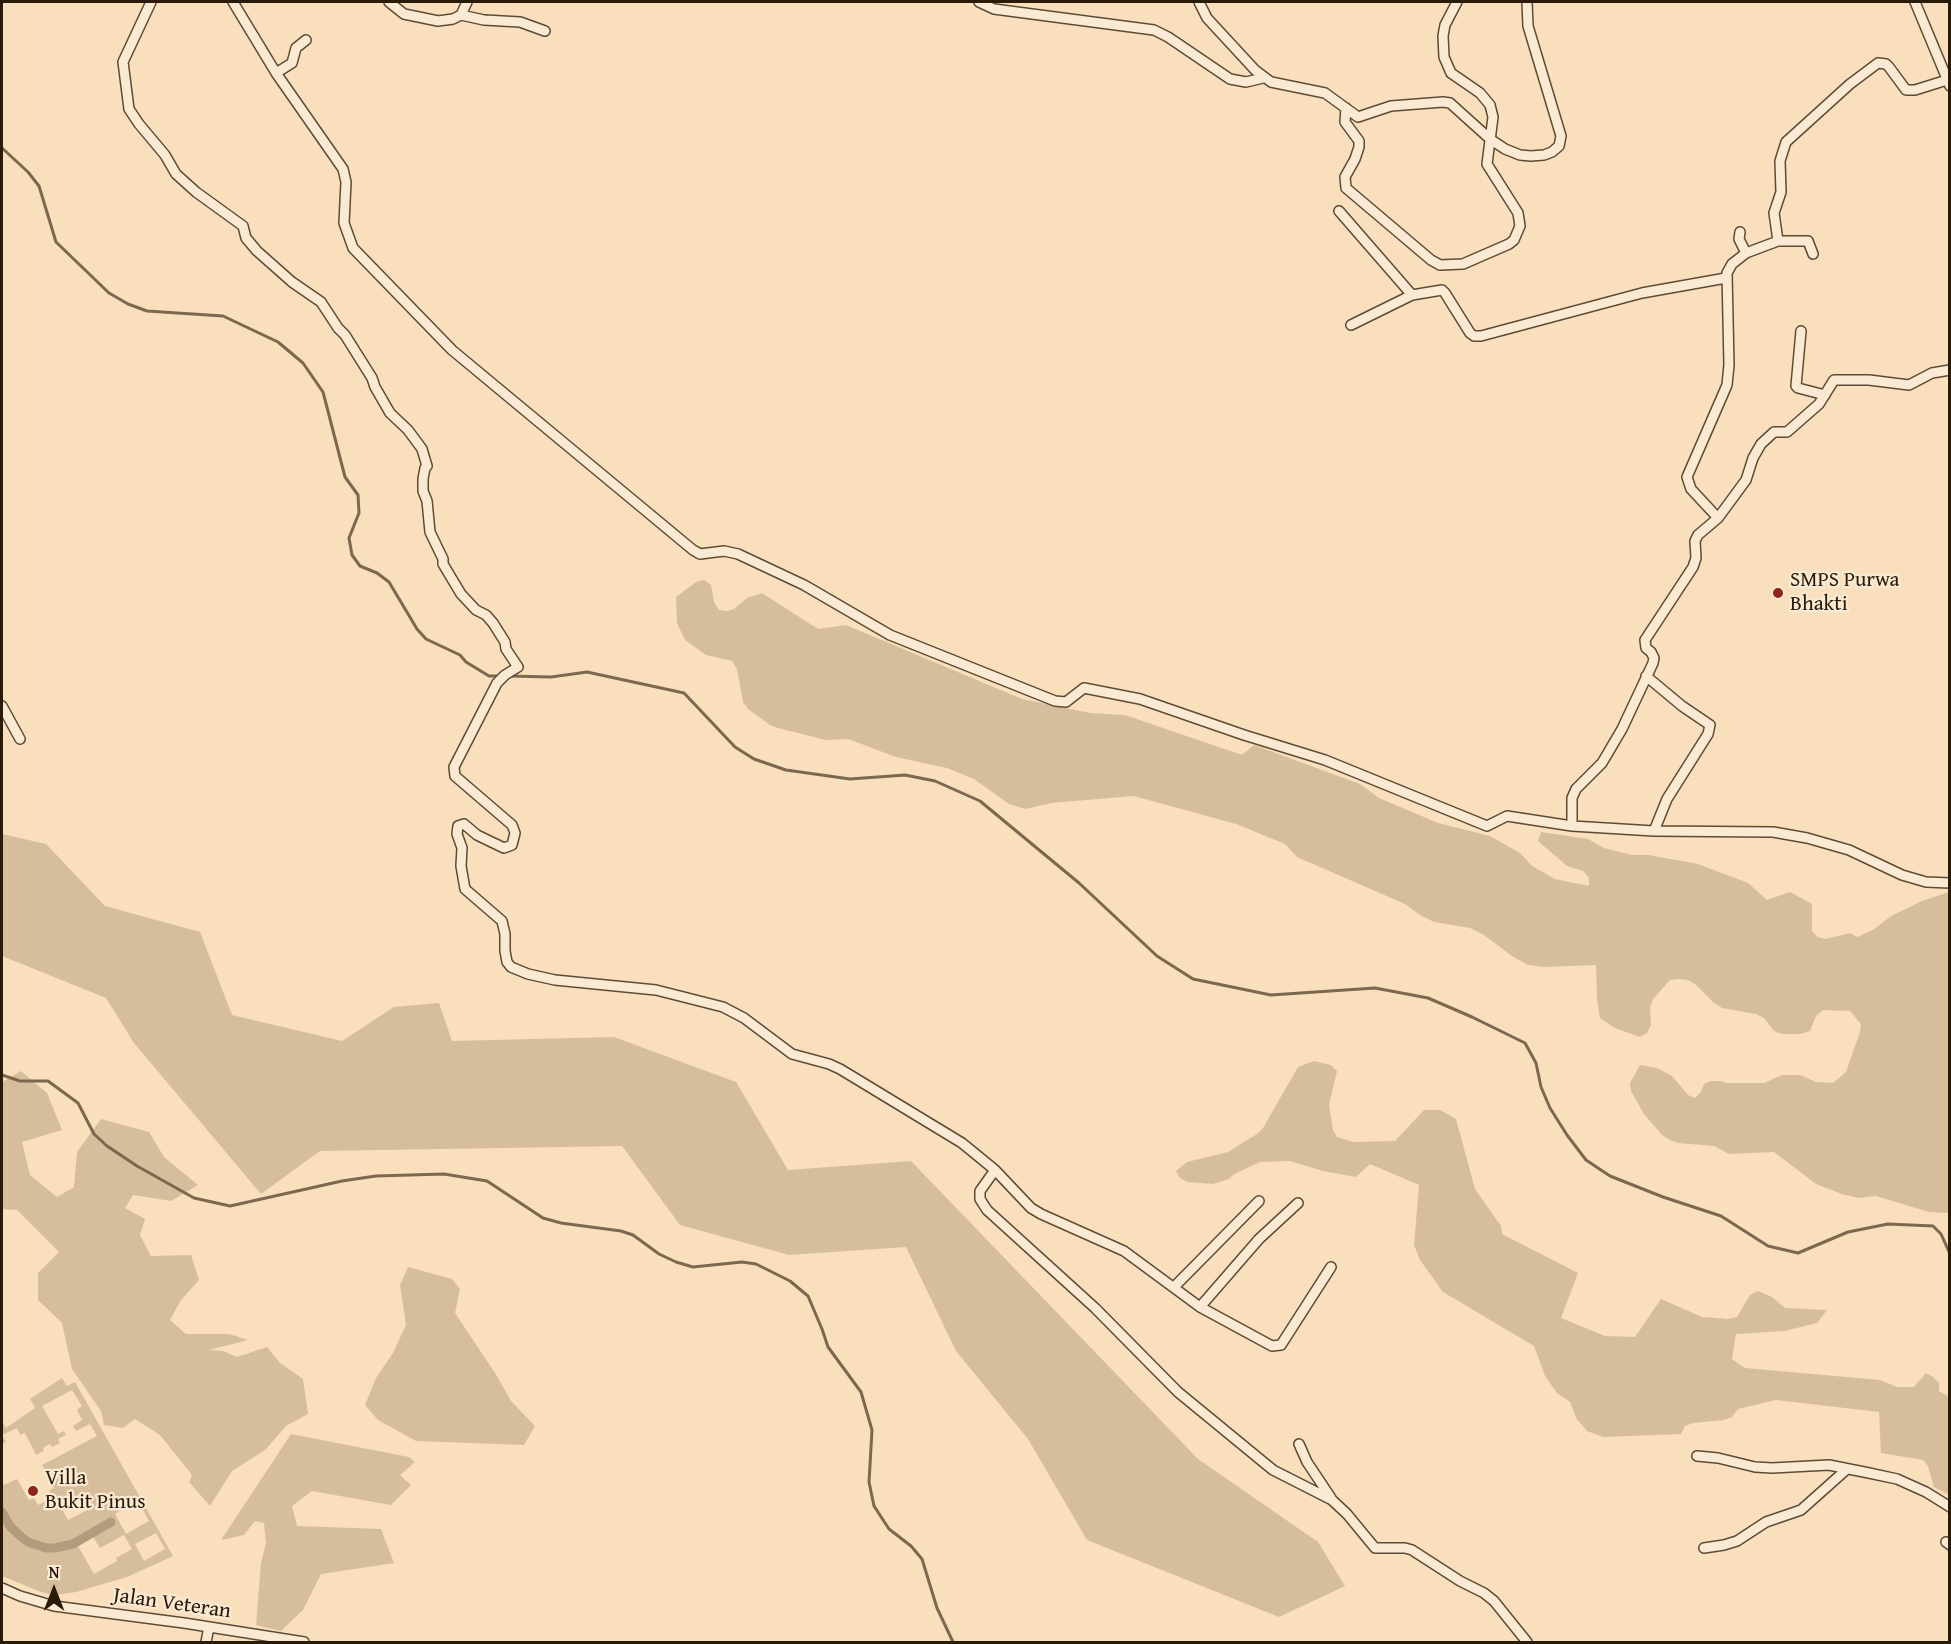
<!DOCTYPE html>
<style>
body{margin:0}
#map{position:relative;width:1951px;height:1644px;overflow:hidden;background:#f9dfbb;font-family:"Gentium Book Plus",serif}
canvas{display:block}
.frame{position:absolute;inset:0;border:3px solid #2a1a08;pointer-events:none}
.north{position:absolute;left:24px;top:1560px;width:60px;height:60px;-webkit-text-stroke:4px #fbead3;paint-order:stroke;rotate:0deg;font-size:16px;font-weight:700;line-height:24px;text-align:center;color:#2a1a08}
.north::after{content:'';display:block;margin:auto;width:21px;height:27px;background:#2a1a08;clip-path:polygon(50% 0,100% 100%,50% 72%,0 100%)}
</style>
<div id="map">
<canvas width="1951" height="1644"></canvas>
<div class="frame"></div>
<div class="north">N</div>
</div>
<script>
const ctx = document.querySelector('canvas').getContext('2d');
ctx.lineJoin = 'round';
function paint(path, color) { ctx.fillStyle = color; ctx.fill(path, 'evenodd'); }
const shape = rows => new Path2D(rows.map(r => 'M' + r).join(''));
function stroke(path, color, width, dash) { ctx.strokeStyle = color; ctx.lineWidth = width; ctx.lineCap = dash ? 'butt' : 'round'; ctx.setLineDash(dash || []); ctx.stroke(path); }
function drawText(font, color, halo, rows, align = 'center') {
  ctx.font = font + ' "Gentium Book Plus",serif'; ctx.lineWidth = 4.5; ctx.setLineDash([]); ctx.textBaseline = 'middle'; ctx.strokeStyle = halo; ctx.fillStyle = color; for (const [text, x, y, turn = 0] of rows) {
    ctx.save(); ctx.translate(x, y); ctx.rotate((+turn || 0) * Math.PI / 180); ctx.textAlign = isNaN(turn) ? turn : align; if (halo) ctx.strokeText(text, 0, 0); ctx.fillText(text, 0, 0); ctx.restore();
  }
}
paint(shape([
 [704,580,711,585,714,602,719,610,727,611,734,609,747,598,762,593,818,629,846,625,1022,699,1090,713,1125,715,1242,755,1254,745,1360,784,1379,798,1438,823,1490,836,1520,853,1532,866,1555,879,1589,886,1589,878,1583,871,1567,866,1538,841,1541,832,1588,839,1604,848,1632,855,1649,855,1698,864,1748,883,1767,900,1790,892,1812,904,1812,931,1818,937,1826,939,1850,933,1857,937,1873,930,1891,916,1922,901,1949,892,1949,1213,1929,1212,1876,1196,1858,1198,1842,1194,1816,1184,1774,1152,1729,1154,1714,1146,1678,1143,1670,1140,1662,1135,1644,1114,1631,1091,1630,1083,1640,1065,1657,1068,1672,1076,1688,1095,1695,1098,1701,1092,1704,1084,1711,1081,1720,1081,1727,1083,1764,1083,1782,1075,1800,1075,1816,1082,1833,1083,1846,1072,1860,1032,1861,1024,1850,1011,1823,1010,1816,1016,1810,1031,1801,1034,1782,1034,1774,1031,1764,1018,1756,1014,1722,1008,1714,1003,1695,984,1688,980,1679,979,1670,980,1653,999,1650,1008,1651,1025,1647,1033,1640,1037,1615,1028,1600,1018,1597,1000,1596,965,1545,967,1528,965,1512,956,1484,935,1470,928,1434,922,1420,915,1405,904,1297,857,1285,844,1236,824,1134,796,1051,803,1025,809,1009,804,974,779,947,768,896,757,848,739,826,740,778,728,770,725,748,709,743,702,737,669,732,661,706,655,685,640,677,623,676,597,696,582],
 [2,834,46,844,105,906,200,932,232,1015,342,1041,394,1007,439,1003,452,1041,614,1037,736,1082,788,1170,911,1161,1198,1459,1318,1542,1345,1586,1279,1617,1087,1540,1028,1439,956,1351,906,1247,789,1255,680,1225,622,1146,320,1151,261,1194,134,1043,106,998,2,956],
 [1314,1061,1331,1065,1337,1071,1329,1105,1333,1130,1337,1137,1353,1142,1395,1141,1424,1110,1440,1110,1456,1119,1475,1189,1501,1226,1502,1234,1578,1273,1561,1318,1605,1336,1635,1337,1661,1299,1702,1317,1728,1319,1737,1317,1750,1295,1758,1291,1772,1297,1785,1308,1827,1310,1817,1323,1784,1331,1736,1334,1732,1359,1745,1368,1880,1380,1897,1387,1914,1387,1926,1373,1933,1377,1939,1383,1939,1391,1949,1397,1949,1495,1934,1487,1928,1466,1923,1460,1881,1453,1879,1412,1776,1400,1738,1409,1732,1417,1724,1420,1693,1423,1685,1426,1681,1434,1603,1437,1587,1431,1576,1418,1570,1402,1557,1393,1545,1376,1534,1346,1443,1292,1420,1260,1414,1245,1419,1185,1370,1164,1356,1177,1323,1171,1290,1161,1260,1162,1234,1174,1229,1179,1213,1184,1187,1182,1180,1178,1176,1171,1187,1162,1228,1152,1257,1134,1263,1128,1298,1067],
 [21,1071,47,1093,62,1130,22,1142,30,1175,57,1197,74,1187,77,1152,101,1119,149,1132,164,1157,198,1185,171,1201,133,1195,125,1208,145,1219,140,1235,151,1256,191,1255,199,1280,181,1300,170,1320,186,1334,229,1334,248,1340,209,1350,223,1351,237,1357,267,1347,280,1363,303,1379,308,1414,286,1426,265,1450,232,1471,210,1506,189,1482,192,1475,160,1435,135,1419,123,1428,104,1425,101,1411,72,1369,62,1323,38,1300,38,1273,59,1252,17,1210,2,1209,2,1082],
 [408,1267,452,1279,460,1289,455,1313,497,1376,511,1401,535,1426,524,1445,416,1441,378,1420,365,1405,376,1378,393,1353,406,1325,400,1285],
 [62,1378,67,1386,75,1382,173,1556,127,1577,76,1592,55,1595,41,1592,2,1576,2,1480,4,1485,17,1479,29,1500,34,1498,38,1505,52,1498,49,1491,54,1488,42,1465,97,1436,90,1424,76,1431,73,1426,82,1420,77,1410,82,1406,72,1390,42,1406,58,1434,64,1431,66,1435,58,1439,60,1443,52,1447,50,1444,43,1448,44,1451,36,1455,25,1433,20,1435,17,1428,2,1435,6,1442,2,1444,2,1422,6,1428,35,1408,30,1399],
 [85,1494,93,1507,68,1520,61,1507],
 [138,1501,149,1521,126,1534,115,1514,121,1510,120,1507,129,1502,131,1505],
 [156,1533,165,1549,144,1561,135,1544],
 [124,1535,132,1549,116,1558,117,1561,94,1574,78,1546,93,1537,100,1548],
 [291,1434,409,1457,415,1462,400,1475,411,1485,391,1505,312,1491,292,1506,297,1526,381,1529,394,1563,321,1574,303,1610,281,1631,256,1625,261,1563,266,1543,264,1523,255,1521,244,1535,221,1540]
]), '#d6be9d');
stroke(shape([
 [2,148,28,172,39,186,56,242,109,293,128,304,147,311,223,316,278,342,303,363,323,392,345,477,358,495,359,513,349,538,352,555,360,566,377,573,389,582,417,629,426,639,460,655,466,662,489,676,499,676],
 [509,676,551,677,587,672,684,693,735,747,754,759,786,770,850,779,905,775,935,781,980,801,1079,883,1157,956,1193,979,1271,995,1375,988,1428,998,1472,1017,1525,1043,1536,1063,1541,1087,1550,1108,1567,1135,1586,1160,1610,1176,1663,1197,1721,1216,1768,1246,1798,1253,1848,1232,1888,1224,1933,1226,1941,1234,1950,1254],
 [2,1075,20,1081,48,1081,78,1103,94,1134,107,1146,137,1166,194,1198,230,1206,342,1181,376,1176,444,1174,487,1181,543,1218,561,1223,621,1231,633,1235,659,1254,676,1262,693,1267,742,1262,756,1264,790,1281,808,1296,822,1329,828,1347,861,1392,872,1430,869,1482,874,1506,889,1529,911,1546,922,1559,937,1608,953,1642]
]), '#7c684f', 3);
stroke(shape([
 [2,1512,10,1526,19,1535,28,1542,46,1548,55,1548,73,1544,111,1522]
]), '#b39c7e', 9);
const minor = shape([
 [151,2,123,62,129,109,139,124,165,155,176,174,196,192,243,226,246,238,257,251,292,282,321,302,338,328,345,335,372,378,375,387,390,413,408,430,422,449,427,466,425,468,423,479,423,491,427,501,430,532,443,559,443,564,461,594,476,610,486,615,493,623,505,642,506,649,518,667,505,675,497,683,454,767,455,776,512,825,515,833,512,845,504,848,477,835,464,824,458,826,457,834,462,848,461,866,465,889,502,921,505,934,505,951,507,962,511,967,528,974,555,980,656,990,723,1007,744,1018,792,1054,829,1064,840,1069,962,1143,995,1170,980,1191,980,1199,987,1210,1095,1308,1178,1392,1273,1470,1332,1500,1347,1514,1375,1548,1405,1548,1412,1550,1460,1581,1484,1593,1494,1601,1527,1642],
 [233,2,276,73,343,169,346,182,344,223,353,248,452,350,693,550,700,554,724,551,738,554,804,585,890,635,1055,701,1066,702,1084,688,1140,699,1244,735,1325,760,1487,826,1507,816,1572,826,1654,831,1773,832,1807,838,1849,850,1902,875,1926,882,1950,883],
 [389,2,404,14,438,21,453,19,461,15,467,2],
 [979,2,994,9,1154,30,1168,37,1230,79,1246,82,1263,78],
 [1199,2,1207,18,1255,70,1271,82,1325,93,1358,117,1391,106,1443,102,1450,103,1490,139,1505,149,1520,155,1531,156,1544,155,1552,152,1559,146,1561,136,1528,26,1527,2],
 [1915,2,1950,86],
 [461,15,484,20,520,22,545,31],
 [276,73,292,63,296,48,306,40],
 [1346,108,1345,122,1359,141,1359,147,1355,159,1345,177,1346,188,1431,260,1440,265,1463,264,1509,244,1514,240,1520,226,1518,213,1487,164,1493,117,1490,105,1480,93,1451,73,1444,57,1443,36,1445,25,1457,2],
 [1339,211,1412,295,1351,325],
 [1740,232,1739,239,1746,253],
 [1778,241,1808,241,1813,254],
 [1412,295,1442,290,1445,293,1470,333,1474,336,1481,336,1642,293,1726,278],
 [1801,331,1796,386,1798,388,1825,395],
 [1718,518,1691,489,1687,477,1727,385,1729,365,1727,273,1732,264,1746,253,1778,241,1774,213,1781,192,1780,161,1786,142,1850,84,1878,63,1886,64,1889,67,1906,90,1915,90,1947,80],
 [1646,676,1682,706,1710,725,1708,734,1667,799,1654,831],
 [2,706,20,739],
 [1572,826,1572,798,1576,789,1602,763,1622,729,1653,663,1654,658,1651,652,1646,648,1645,640,1693,567,1696,558,1695,541,1698,535,1718,518,1746,480,1753,458,1761,444,1774,432,1787,432,1819,404,1834,380,1869,380,1909,385,1932,373,1950,370],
 [995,1170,1031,1208,1041,1214,1124,1251,1200,1307,1272,1346,1281,1345,1331,1267],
 [1174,1287,1259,1201],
 [1200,1307,1259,1239,1298,1203],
 [1299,1444,1307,1462,1331,1498],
 [1697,1456,1718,1458,1755,1467,1772,1468,1829,1465,1869,1473,1897,1479,1926,1492,1950,1507],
 [1946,1542,1950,1545],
 [1704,1548,1724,1545,1737,1541,1766,1522,1801,1510,1847,1469],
 [2,1588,20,1596,54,1606,184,1623,304,1642],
 [206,1642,209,1627]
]);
stroke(minor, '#5e4b35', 12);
stroke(minor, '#fbead3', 9);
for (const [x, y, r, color] of [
 [1778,593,6,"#8f2418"],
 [33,1491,6,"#8f2418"]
]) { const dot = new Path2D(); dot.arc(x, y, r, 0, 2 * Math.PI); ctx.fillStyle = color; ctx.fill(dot); stroke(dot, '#fbead3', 2); }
drawText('21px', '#2a1a08', '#fbead3', [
 ["SMPS Purwa",1790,581],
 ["Bhakti",1790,605],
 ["Villa",45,1479],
 ["Bukit Pinus",45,1503]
], 'left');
drawText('21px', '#2a1a08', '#fbead3', [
 ["Jalan Veteran",172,1604,8]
]);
</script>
